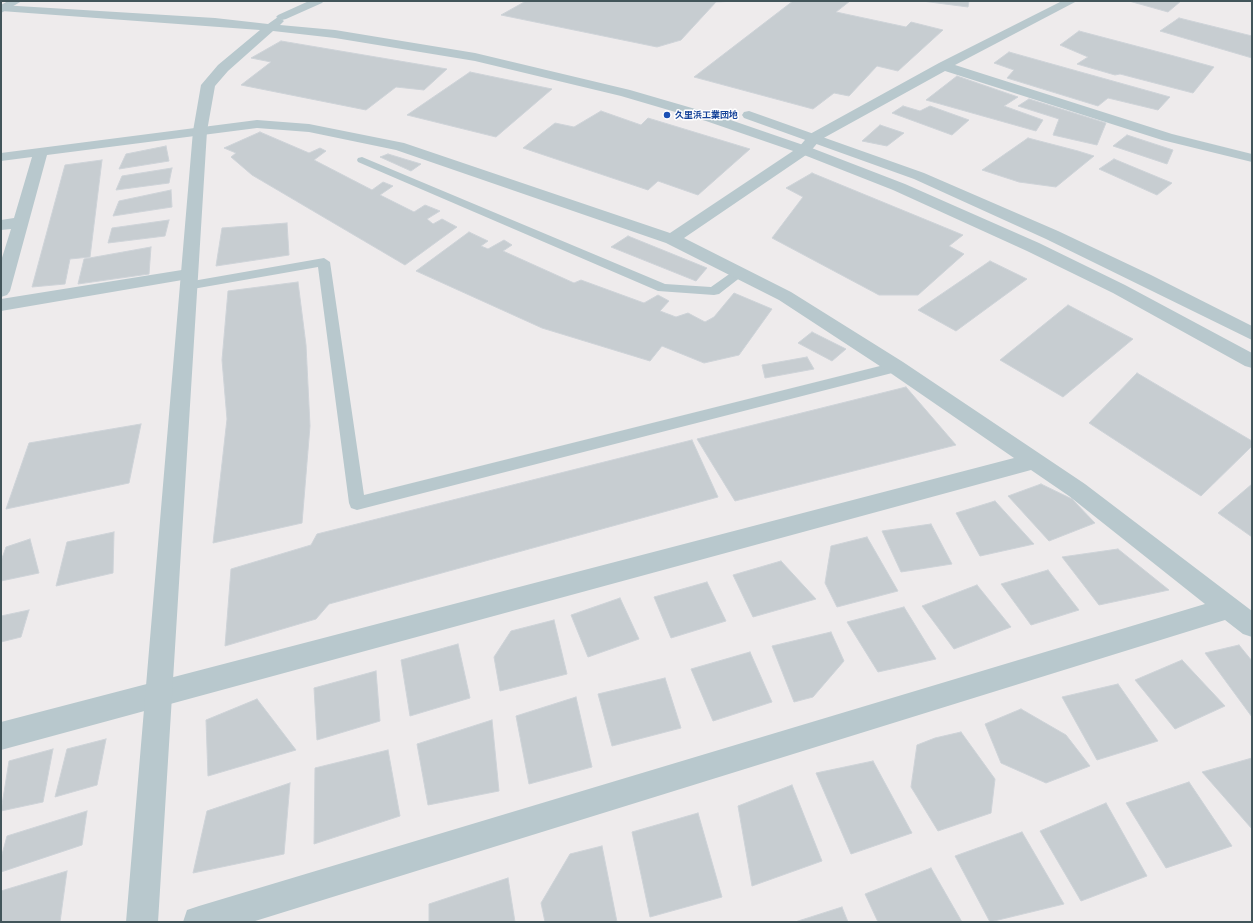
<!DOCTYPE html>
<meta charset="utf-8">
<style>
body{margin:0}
#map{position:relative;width:1253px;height:923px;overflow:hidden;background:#eeebec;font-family:Lato,sans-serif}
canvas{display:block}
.frame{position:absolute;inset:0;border:2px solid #42555a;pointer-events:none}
</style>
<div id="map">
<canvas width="1253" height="923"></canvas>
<div class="frame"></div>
</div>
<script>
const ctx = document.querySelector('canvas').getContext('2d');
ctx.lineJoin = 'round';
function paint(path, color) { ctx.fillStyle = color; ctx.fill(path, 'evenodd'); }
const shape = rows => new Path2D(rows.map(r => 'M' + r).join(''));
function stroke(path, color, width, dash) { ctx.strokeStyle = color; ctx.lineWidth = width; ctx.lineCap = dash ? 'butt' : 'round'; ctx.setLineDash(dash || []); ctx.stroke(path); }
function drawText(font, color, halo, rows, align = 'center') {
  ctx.font = font + ' Lato,"Noto Sans JP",sans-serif'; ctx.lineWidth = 3; ctx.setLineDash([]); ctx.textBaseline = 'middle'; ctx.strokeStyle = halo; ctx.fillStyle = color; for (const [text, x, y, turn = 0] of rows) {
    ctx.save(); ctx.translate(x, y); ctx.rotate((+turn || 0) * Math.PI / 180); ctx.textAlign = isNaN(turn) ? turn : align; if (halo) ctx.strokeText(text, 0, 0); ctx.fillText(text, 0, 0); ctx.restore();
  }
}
const building = shape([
 [526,1,736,1,716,2,681,40,657,47,501,15,526,1],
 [793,1,850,1,836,12,906,27,911,22,943,30,898,71,877,66,849,96,834,93,813,109,694,77,793,1],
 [922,1,969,1,968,7,922,1],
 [1129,1,1181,1,1168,12,1129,1],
 [1179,18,1252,36,1252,58,1160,31,1179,18],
 [1079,31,1174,56,1214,67,1193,93,1120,74,1115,75,1077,64,1088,57,1060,45,1079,31],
 [281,41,447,69,424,90,396,87,366,110,241,85,271,62,251,58,281,41],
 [1009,52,1170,97,1158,110,1108,98,1098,106,1007,78,1014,70,994,63,1009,52],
 [470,72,552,89,496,137,407,115,470,72],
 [957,76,1018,97,1004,106,1043,120,1036,131,926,100,957,76],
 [1029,99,1106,123,1097,145,1053,135,1059,119,1018,106,1029,99],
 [903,106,920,111,930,106,969,120,952,135,892,113,903,106],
 [601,111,641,125,648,118,750,149,698,195,658,181,648,190,523,148,555,123,574,127,601,111],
 [880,125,904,133,887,146,862,141,880,125],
 [260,132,309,153,320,148,326,151,314,160,372,190,383,182,393,186,380,195,414,212,425,205,440,211,427,219,433,224,442,219,457,227,405,265,252,175,231,157,236,153,224,148,260,132],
 [1127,135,1173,150,1167,164,1113,146,1127,135],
 [1028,138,1078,151,1094,156,1056,187,1019,182,982,170,1028,138],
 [166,146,169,161,119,169,126,154,166,146],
 [388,154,421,164,411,171,380,157,388,154],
 [1114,159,1172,183,1157,195,1099,169,1114,159],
 [102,160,90,257,70,259,65,284,32,287,65,165,102,160],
 [172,168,169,183,116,190,122,176,172,168],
 [812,173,963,235,949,246,964,254,918,295,879,295,772,238,803,197,786,188,812,173],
 [171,190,172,207,113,216,119,201,171,190],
 [169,220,165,236,108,243,112,228,169,220],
 [287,223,289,255,216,266,222,228,287,223],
 [469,232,488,241,481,246,488,249,504,240,512,245,503,251,574,283,581,280,644,303,658,295,669,301,660,311,676,317,688,313,705,322,714,317,734,293,772,309,739,355,704,363,662,346,650,361,542,328,416,271,469,232],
 [628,236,707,268,696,281,611,247,628,236],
 [151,247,149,274,78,284,84,259,151,247],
 [990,261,1027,279,956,331,918,310,990,261],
 [298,282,306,345,310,426,302,523,213,543,227,419,222,360,228,291,298,282],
 [1068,305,1133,339,1063,397,1000,360,1068,305],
 [812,332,846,349,832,361,798,343,812,332],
 [807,357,814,369,765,378,762,365,807,357],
 [1137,373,1252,441,1252,446,1201,496,1089,423,1137,373],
 [906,387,956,445,735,501,697,439,906,387],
 [141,424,129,483,6,509,29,443,141,424],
 [692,440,718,497,329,604,316,619,225,646,231,569,311,545,317,534,692,440],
 [1041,484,1072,499,1095,523,1049,541,1008,496,1041,484],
 [1252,484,1252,537,1218,513,1252,484],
 [995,501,1034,544,980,556,956,513,995,501],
 [931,524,952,564,901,572,882,531,931,524],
 [114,532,113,573,56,586,67,542,114,532],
 [867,537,898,591,837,607,825,583,831,546,867,537],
 [30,539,39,573,1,581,1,561,6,547,30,539],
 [1118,549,1169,590,1099,605,1062,557,1118,549],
 [781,561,816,599,753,617,733,575,781,561],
 [1048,570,1079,610,1031,625,1001,584,1048,570],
 [707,582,726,621,671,638,654,597,707,582],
 [977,585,1011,627,954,649,922,606,977,585],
 [620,598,639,639,588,657,571,615,620,598],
 [904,607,936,659,878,672,847,622,904,607],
 [29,610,21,637,1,642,1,616,29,610],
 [554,620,567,674,500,691,494,657,511,631,554,620],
 [831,632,844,661,813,697,794,702,772,646,831,632],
 [458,644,470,698,410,716,401,660,458,644],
 [1239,645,1252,661,1252,717,1205,653,1239,645],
 [750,652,772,702,713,721,691,669,750,652],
 [1182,660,1225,706,1175,729,1135,680,1182,660],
 [376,671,380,721,317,740,314,688,376,671],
 [665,678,681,728,612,746,598,694,665,678],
 [1118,684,1158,741,1097,760,1062,697,1118,684],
 [576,697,592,767,529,784,516,716,576,697],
 [257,699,296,750,208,776,206,720,257,699],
 [1021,709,1066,735,1090,766,1046,783,1001,763,985,724,1021,709],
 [492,720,499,791,428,805,417,744,492,720],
 [961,732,995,779,991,813,938,831,911,787,917,745,935,738,961,732],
 [106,739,97,785,55,797,67,749,106,739],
 [53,749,43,802,1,811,9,761,53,749],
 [388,750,400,816,314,844,315,768,388,750],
 [1252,758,1252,829,1202,772,1252,758],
 [873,761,912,833,851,854,816,773,873,761],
 [1189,782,1232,846,1166,868,1126,803,1189,782],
 [290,783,284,854,193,873,207,811,290,783],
 [792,785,822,861,752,886,738,806,792,785],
 [1106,803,1147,876,1081,901,1040,831,1106,803],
 [87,811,82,845,1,872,1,858,7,836,87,811],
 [698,813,722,897,650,917,632,832,698,813],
 [1022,832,1064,904,990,922,955,856,1022,832],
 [602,846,617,922,545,922,541,903,570,854,602,846],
 [931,868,962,922,878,922,865,894,931,868],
 [67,871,60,922,1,922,1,891,67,871],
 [508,878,515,922,429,922,429,904,508,878],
 [842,907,848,922,795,922,842,907]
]);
paint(building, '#c7cdd1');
stroke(building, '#ced3d8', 1);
paint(shape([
 [362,157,665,284,711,287,735,270,745,270,746,273,719,294,714,295,658,291,358,162,357,160,358,158,362,157],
 [324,258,330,262,364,495,896,362,901,364,903,367,901,370,896,372,357,510,351,508,349,503,318,267,187,290,182,289,180,286,182,283,187,282,324,258]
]), '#b8c8cd');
paint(shape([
 [8,1,22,1,1,13,1,5,8,1],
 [309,1,324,1,322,3,286,19,282,20,276,17,278,15,309,1],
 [1062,1,1077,1,955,65,1172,134,1252,154,1252,162,1162,140,945,71,820,140,809,153,684,238,791,292,903,362,1085,484,1252,611,1252,637,1243,634,1225,620,252,922,183,922,187,910,199,906,1205,604,1069,496,1031,470,1,750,1,722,1014,458,889,372,779,300,666,243,396,150,309,132,257,128,47,155,10,291,7,295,1,297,1,261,11,229,1,230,1,220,14,218,32,157,1,161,1,153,257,120,309,124,404,143,670,233,799,147,810,134,939,63,1062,1],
 [188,269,194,270,197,274,194,278,1,311,1,299,188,269]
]), '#b8c8cd');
paint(shape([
 [1,5,215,18,268,24,278,17,284,21,280,25,335,30,475,53,630,90,716,115,809,147,905,184,1039,243,1125,285,1252,353,1252,368,1245,366,1113,293,1027,251,893,190,799,153,706,121,621,96,475,61,335,38,273,31,228,71,215,86,207,131,158,922,126,922,193,131,201,85,218,65,260,30,1,11,1,5],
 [749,111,924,173,1058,231,1151,275,1252,326,1252,340,1046,239,914,179,744,118,742,115,744,112,749,111]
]), '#b8c8cd');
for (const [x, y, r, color] of [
 [667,115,4,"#1a4fb4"]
]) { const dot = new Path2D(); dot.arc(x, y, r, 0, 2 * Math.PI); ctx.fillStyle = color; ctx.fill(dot); stroke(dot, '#fff', 1.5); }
drawText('bold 9px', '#164399', '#fff', [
 ["久里浜工業団地",675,115]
], 'left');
</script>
